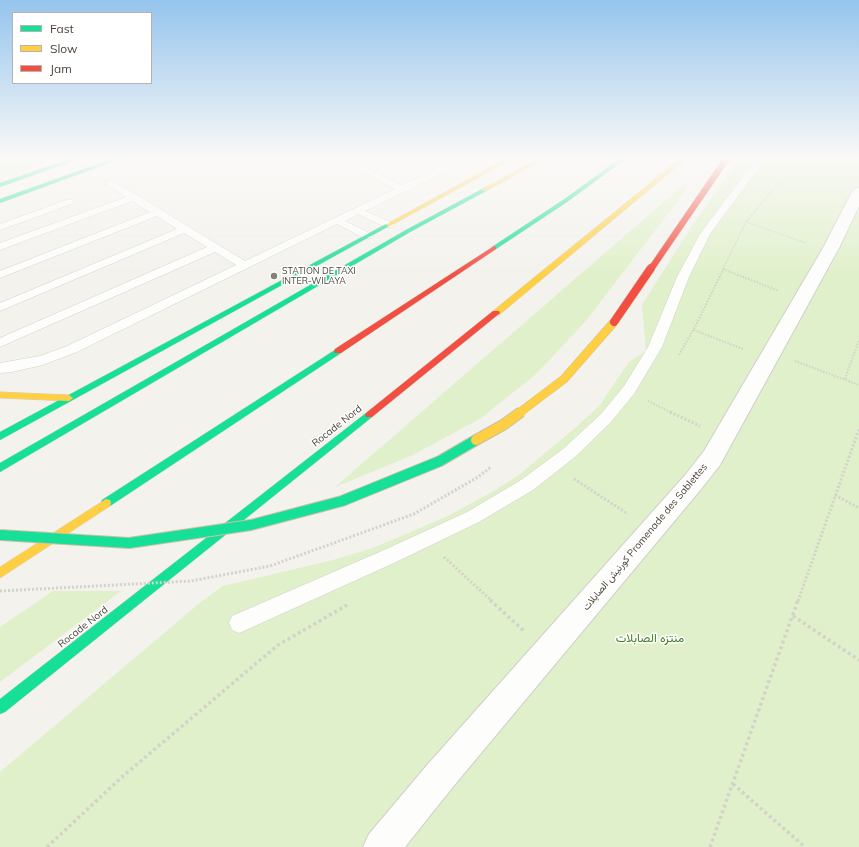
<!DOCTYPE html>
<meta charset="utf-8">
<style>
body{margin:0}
#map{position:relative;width:859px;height:847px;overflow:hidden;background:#f3f2ed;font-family:Mulish,sans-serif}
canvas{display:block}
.legend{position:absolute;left:12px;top:12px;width:140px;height:72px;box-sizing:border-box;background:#fff;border:1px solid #b7b4af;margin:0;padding:5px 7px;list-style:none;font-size:12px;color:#4c4437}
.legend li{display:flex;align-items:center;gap:8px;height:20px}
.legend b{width:20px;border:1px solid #b7b4af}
</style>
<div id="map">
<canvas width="859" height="847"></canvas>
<ul class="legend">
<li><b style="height:5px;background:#16e098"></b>Fast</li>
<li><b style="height:5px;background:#ffcf43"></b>Slow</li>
<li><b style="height:5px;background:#f24e42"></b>Jam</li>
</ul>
</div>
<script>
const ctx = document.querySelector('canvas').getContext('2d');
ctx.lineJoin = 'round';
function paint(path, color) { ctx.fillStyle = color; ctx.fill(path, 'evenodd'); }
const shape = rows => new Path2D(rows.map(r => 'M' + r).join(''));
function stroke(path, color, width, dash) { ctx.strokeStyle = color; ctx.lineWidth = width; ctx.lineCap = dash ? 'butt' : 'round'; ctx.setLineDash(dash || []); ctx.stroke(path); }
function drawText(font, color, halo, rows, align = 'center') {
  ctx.font = font + ' Mulish,Vazirmatn,sans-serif'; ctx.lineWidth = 3; ctx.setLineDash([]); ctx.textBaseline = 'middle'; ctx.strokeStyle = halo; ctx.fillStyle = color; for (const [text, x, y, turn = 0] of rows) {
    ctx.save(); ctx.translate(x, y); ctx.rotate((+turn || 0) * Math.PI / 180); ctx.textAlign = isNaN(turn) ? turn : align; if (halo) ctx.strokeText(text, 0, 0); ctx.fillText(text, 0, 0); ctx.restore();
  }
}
paint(shape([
 [0,158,58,158,0,178],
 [740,158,859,158,859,847,0,847,0,772,202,601,223,586,333,560,373,548,448,516,497,489,520,474,575,428,599,406,629,362,646,351,642,305,691,227],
 [681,187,687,189,585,322,535,375,481,418,413,455,335,487],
 [53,591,121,591,0,682,0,627]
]), '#e0f0ca');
const lane = shape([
 [334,158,346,158,402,185,435,170,410,158,422,158,442,166,458,158,470,158,446,172,365,211,393,223,394,225,393,227,385,227,358,214,345,221,372,234,373,236,372,238,364,238,337,224,77,352,43,365,12,372,0,373,0,363,40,356,67,346,236,265,215,252,0,347,0,338,207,247,184,233,0,311,0,303,177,229,157,216,0,278,0,271,150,212,132,201,0,250,0,243,126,197,107,185,105,183,110,180,137,195,245,261,395,189,334,158],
 [757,158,766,158,710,234,689,277,662,347,634,394,611,422,575,457,533,490,479,522,396,562,246,630,239,633,232,630,229,623,232,616,384,550,467,512,521,480,563,449,601,414,624,386,648,347,677,277,700,234,757,158],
 [69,199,72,200,74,202,72,204,0,230,0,224,69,199]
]);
const street = shape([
 [859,188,859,206,839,248,720,465,702,488,452,788,405,847,363,847,369,834,428,764,686,474,704,451,823,248,852,192,854,189,859,188]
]);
const fast = shape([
 [73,158,81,158,0,187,0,183,73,158],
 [115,158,123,158,0,203,0,199,115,158],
 [621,158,627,158,567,202,496,249,492,249,492,247,563,200,621,158],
 [484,188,487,190,486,191,410,232,0,472,0,463,406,230,484,188],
 [386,224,391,225,0,440,0,432,386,224],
 [338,348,341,349,342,351,341,353,110,506,106,507,102,506,101,503,102,500,338,348],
 [369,412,373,415,372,417,5,712,0,714,0,699,366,413,369,412]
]);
const slow = shape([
 [507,158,514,158,390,226,385,225,507,158],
 [539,158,546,158,486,191,481,190,539,158],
 [681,158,687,158,499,315,493,315,493,311,681,158],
 [0,392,69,395,73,398,69,401,0,398,0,392],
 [106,499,110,500,111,503,110,506,0,578,0,567,106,499]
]);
const jam = shape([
 [494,246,496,247,496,249,341,353,335,353,334,351,335,349,494,246],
 [493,311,499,311,500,313,372,417,366,417,365,415,366,413,493,311]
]);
stroke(lane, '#d1cfca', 1);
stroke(street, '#d1cfca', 2);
stroke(fast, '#d3cfc3', 1);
stroke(slow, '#d3cfc3', 1);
stroke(jam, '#d3cfc3', 1);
stroke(shape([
 [802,158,851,172],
 [746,222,806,243],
 [723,269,746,222,799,158]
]), '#d3d2cb', 1.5, [1.5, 1.5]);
stroke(shape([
 [723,269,779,291],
 [694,330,743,349],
 [679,355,696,325,724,268],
 [795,361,859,385],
 [845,379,859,340],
 [648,401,672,413]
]), '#d3d2cb', 2, [1.5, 1.5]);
stroke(shape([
 [670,412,700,426],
 [574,479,628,514],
 [835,495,859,508],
 [444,557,492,601],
 [798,601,859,429]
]), '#d3d2cb', 3, [2, 2]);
stroke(shape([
 [490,600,524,631],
 [793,616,859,660],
 [733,784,805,847],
 [47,847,123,776,278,645,347,605],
 [710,847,798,600]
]), '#d3d2cb', 3.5, [3, 3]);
paint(lane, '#fdfdfc');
paint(street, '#fdfdfc');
paint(fast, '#16e098');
paint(slow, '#ffcf43');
paint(jam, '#f24e42');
const fastBridge = shape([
 [0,535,129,543,251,525,342,501,440,461,476,440]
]);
const slowBridgeFar1 = shape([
 [519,413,564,379,614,322]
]);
const slowBridge = shape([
 [476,440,503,425,521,412]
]);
const jamBridgeFar1 = shape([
 [651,269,727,158]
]);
const jamBridge = shape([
 [614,322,651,268]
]);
stroke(fastBridge, '#cebfa6', 12, []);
stroke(slowBridgeFar1, '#cebfa6', 9, []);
stroke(slowBridge, '#cebfa6', 12, []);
stroke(jamBridgeFar1, '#cebfa6', 7, []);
stroke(jamBridge, '#cebfa6', 9, []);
stroke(shape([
 [0,591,191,581,270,566,414,514,478,477,491,467]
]), '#d3d2cb', 3, [2, 2]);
stroke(fastBridge, '#16e098', 10);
stroke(slowBridgeFar1, '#ffcf43', 8);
stroke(slowBridge, '#ffcf43', 10);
stroke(jamBridgeFar1, '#f24e42', 6);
stroke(jamBridge, '#f24e42', 8);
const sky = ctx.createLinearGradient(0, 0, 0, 277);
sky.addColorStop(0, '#95c4ed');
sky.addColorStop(0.57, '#faf9f7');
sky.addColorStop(1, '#faf9f700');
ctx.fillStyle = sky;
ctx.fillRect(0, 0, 859, 277);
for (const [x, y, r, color] of [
 [274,276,4,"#868177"]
]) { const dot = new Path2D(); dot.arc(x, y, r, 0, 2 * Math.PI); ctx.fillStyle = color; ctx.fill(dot); stroke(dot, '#fff', 1.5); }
drawText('9px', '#4c4437', '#fff', [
 ["STATION DE TAXI",282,271],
 ["INTER-WILAYA",282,281]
], 'left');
drawText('10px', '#4c4437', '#fff', [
 ["Rocade Nord",337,426,-38],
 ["كورنيش الصابلات Promenade des Sablettes",645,537,-50],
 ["Rocade Nord",83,627,-38]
]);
drawText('12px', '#448021', '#fff', [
 ["منتزه الصابلات",650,638]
]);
</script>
